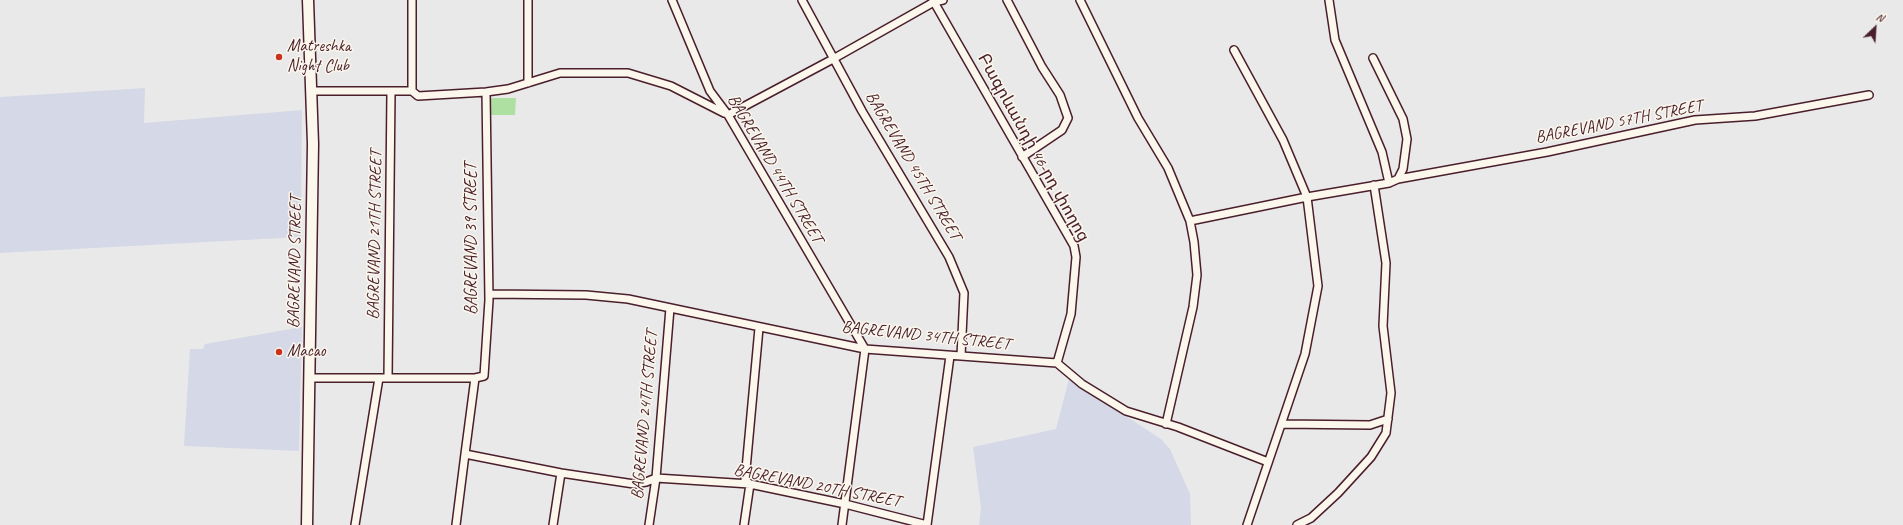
<!DOCTYPE html>
<meta charset="utf-8">
<style>
body{margin:0}
#map{position:relative;width:1903px;height:525px;overflow:hidden;background:#eae9ea;font-family:Caveat,sans-serif}
canvas{display:block}
.north{position:absolute;left:1855px;top:8px;width:40px;height:40px;-webkit-text-stroke:3px #fbf7ec;paint-order:stroke;rotate:25deg;font-size:11px;font-weight:700;line-height:16px;text-align:center;color:#4a1f2b}
.north::after{content:'';display:block;margin:auto;width:14px;height:18px;background:#4a1f2b;clip-path:polygon(50% 0,100% 100%,50% 72%,0 100%)}
</style>
<div id="map">
<canvas width="1903" height="525"></canvas>
<div class="north">N</div>
</div>
<script>
const ctx = document.querySelector('canvas').getContext('2d');
ctx.lineJoin = 'round';
function paint(path, color) { ctx.fillStyle = color; ctx.fill(path, 'evenodd'); }
const shape = rows => new Path2D(rows.map(r => 'M' + r).join(''));
function stroke(path, color, width, dash) { ctx.strokeStyle = color; ctx.lineWidth = width; ctx.lineCap = dash ? 'butt' : 'round'; ctx.setLineDash(dash || []); ctx.stroke(path); }
function drawText(font, color, halo, rows, align = 'center') {
  ctx.font = font + ' Caveat,"Noto Sans Armenian",sans-serif'; ctx.lineWidth = 3; ctx.setLineDash([]); ctx.textBaseline = 'middle'; ctx.strokeStyle = halo; ctx.fillStyle = color; for (const [text, x, y, turn = 0] of rows) {
    ctx.save(); ctx.translate(x, y); ctx.rotate((+turn || 0) * Math.PI / 180); ctx.textAlign = isNaN(turn) ? turn : align; if (halo) ctx.strokeText(text, 0, 0); ctx.fillText(text, 0, 0); ctx.restore();
  }
}
paint(shape([
 [145,88,144,123,302,110,301,237,0,253,0,97],
 [302,327,299,451,184,446,190,349,203,349,205,344],
 [1069,379,1161,439,1170,449,1190,494,1191,525,979,525,981,508,973,447,1056,429]
]), '#d5d8e7');
paint(shape([
 [491,98,516,98,515,115,491,115]
]), '#aee0a1');
const minor = shape([
 [528,0,528,83],
 [672,0,710,91,728,115,865,349,842,525],
 [802,0,862,111,949,257,964,293,961,356],
 [943,0,934,2,1074,246,1076,257,1071,314,1057,363],
 [1007,0,1042,67,1060,95,1068,118,1062,130,1022,157],
 [1080,0,1138,118,1168,168,1190,221,1194,242,1197,275,1193,307,1166,424],
 [1329,0,1335,40,1382,152,1389,183],
 [311,91,412,91,418,96,486,92,508,89,560,73,628,73,671,86,724,113],
 [412,91,412,0],
 [728,115,833,59,934,2,933,0],
 [1398,179,1547,152,1695,120,1755,116,1869,95],
 [1190,221,1307,197,1283,140,1234,50],
 [489,294,586,295,628,299,865,349,1057,363,1082,384,1126,411,1178,427,1268,462],
 [309,378,475,378,465,454,561,473,634,484,646,482,656,478,750,484,845,504,927,525],
 [388,378,391,92],
 [475,378,484,376,489,300,486,92],
 [1282,424,1370,425,1388,419],
 [355,525,379,378],
 [456,525,465,454],
 [553,525,561,473],
 [649,525,656,478,670,308],
 [744,525,750,484,745,480,759,328],
 [927,525,950,356],
 [1247,525,1305,354,1318,286,1307,197,1389,183,1398,179,1403,169,1407,139,1403,119,1373,58],
 [1297,525,1311,518,1338,493,1371,457,1386,433,1391,393,1383,326,1386,263,1374,185]
]);
const secondary = shape([
 [307,525,313,144,308,0]
]);
stroke(minor, '#4a1f2b', 10);
stroke(secondary, '#4a1f2b', 13);
stroke(minor, '#fbf7ec', 7);
stroke(secondary, '#fbf7ec', 10);
for (const [x, y, r, color] of [
 [279,57,4,"#c8321e"],
 [279,352,4,"#c8321e"]
]) { const dot = new Path2D(); dot.arc(x, y, r, 0, 2 * Math.PI); ctx.fillStyle = color; ctx.fill(dot); stroke(dot, '#fbf7ec', 1.5); }
drawText('17px', '#4a1f2b', '#fbf7ec', [
 ["Matreshka",287,47],
 ["Night Club",287,67],
 ["Macao",287,352]
], 'left');
drawText('17px', '#4a1f2b', '#fbf7ec', [
 ["BAGREVAND 57TH STREET",1619,122,-11],
 ["Բագրևանդի 46-րդ փողոց",1033,148,61],
 ["BAGREVAND 45TH STREET",913,166,59],
 ["BAGREVAND 44TH STREET",775,169,59],
 ["BAGREVAND 21TH STREET",375,235,-89],
 ["BAGREVAND 39 STREET",472,239,-90],
 ["BAGREVAND STREET",295,262,-89],
 ["BAGREVAND 34TH STREET",926,336,6],
 ["BAGREVAND 24TH STREET",645,415,-85],
 ["BAGREVAND 20TH STREET",817,486,11]
]);
</script>
